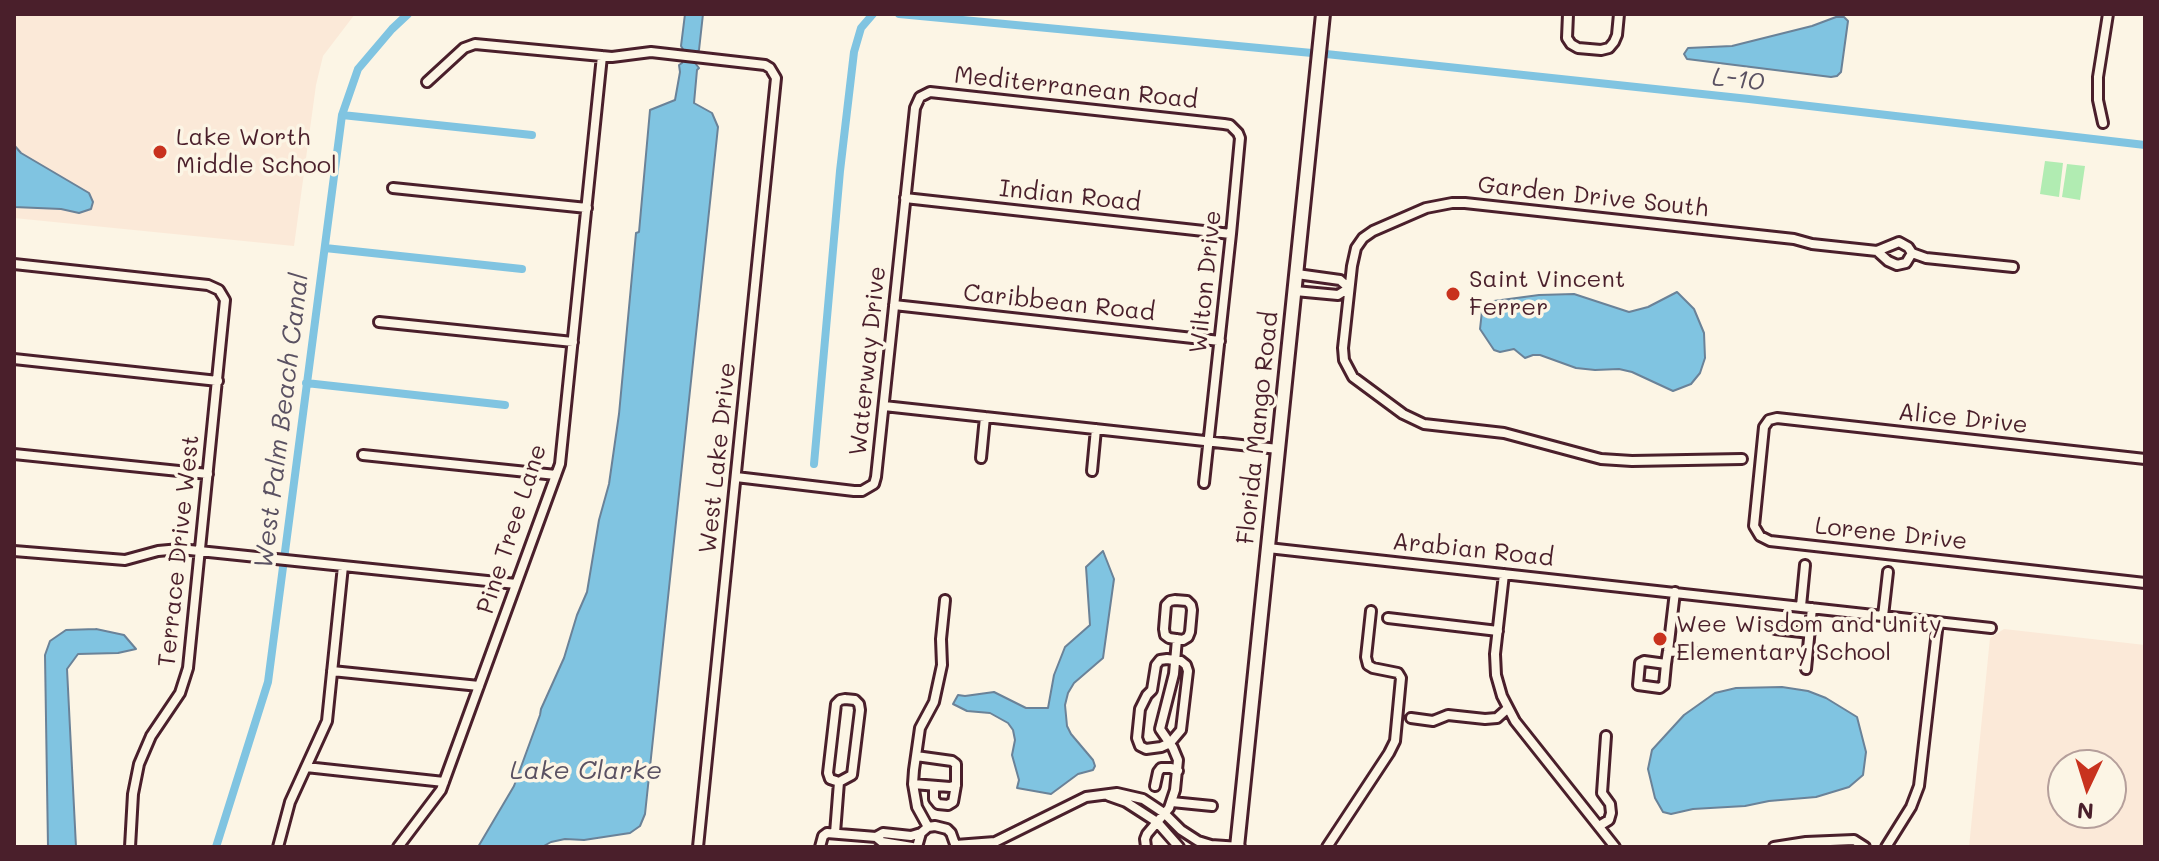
<!DOCTYPE html>
<style>
body{margin:0}
#map{position:relative;width:2159px;height:861px;overflow:hidden;background:#fcf5e5;font-family:Mali,sans-serif}
canvas{display:block}
.frame{position:absolute;inset:0;border:16px solid #4a1f2b;pointer-events:none}
.north{position:absolute;left:2047px;top:749px;width:80px;height:80px;box-sizing:border-box;background:#fcf5e5;border:2px solid #b59f9b;border-radius:50%;rotate:184deg;font-size:22px;font-weight:700;line-height:32px;text-align:center;color:#4a1f2b}
.north::after{content:'';display:block;margin:auto;width:28px;height:36px;background:#c8321e;clip-path:polygon(50% 0,100% 100%,50% 72%,0 100%)}
</style>
<div id="map">
<canvas width="2159" height="861"></canvas>
<div class="frame"></div>
<div class="north">N</div>
</div>
<script>
const ctx = document.querySelector('canvas').getContext('2d');
ctx.lineJoin = 'round';
function paint(path, color) { ctx.fillStyle = color; ctx.fill(path, 'evenodd'); }
const shape = rows => new Path2D(rows.map(r => 'M' + r).join(''));
function stroke(path, color, width, dash) { ctx.strokeStyle = color; ctx.lineWidth = width; ctx.lineCap = dash ? 'butt' : 'round'; ctx.setLineDash(dash || []); ctx.stroke(path); }
function drawText(font, color, halo, rows, align = 'center') {
  ctx.font = font + ' Mali,sans-serif'; ctx.lineWidth = 7; ctx.setLineDash([]); ctx.textBaseline = 'middle'; ctx.strokeStyle = halo; ctx.fillStyle = color; for (const [text, x, y, turn = 0] of rows) {
    ctx.save(); ctx.translate(x, y); ctx.rotate((+turn || 0) * Math.PI / 180); ctx.textAlign = isNaN(turn) ? turn : align; if (halo) ctx.strokeText(text, 0, 0); ctx.fillText(text, 0, 0); ctx.restore();
  }
}
paint(shape([
 [14,14,355,14,323,56,316,85,294,246,14,218],
 [2004,629,2145,645,2145,847,1969,847,1990,638],
 [2063,765,2111,765,2111,813,2063,813]
]), '#fbe9d8');
paint(shape([
 [2045,161,2063,163,2059,197,2040,194],
 [2067,164,2085,166,2080,200,2062,197]
]), '#b1ecb2');
const water = shape([
 [685,14,703,14,699,50,697,52,695,63,699,68,697,70,694,103,712,113,718,127,645,814,640,826,630,833,584,840,565,839,551,842,542,847,478,847,514,786,540,715,541,709,564,658,577,615,587,592,599,520,609,484,619,414,636,233,639,232,650,110,675,100,680,72,679,65,682,63,684,51,681,46,685,14],
 [1836,17,1844,17,1848,21,1841,72,1837,76,1831,77,1687,59,1684,54,1688,48,1732,46,1812,26,1836,17],
 [14,145,21,153,89,193,93,202,91,209,79,213,61,209,14,207,14,145],
 [1677,292,1694,309,1704,333,1705,358,1700,373,1691,384,1673,391,1632,372,1619,369,1595,370,1576,368,1540,355,1533,355,1525,358,1514,349,1500,352,1494,350,1480,329,1482,311,1488,303,1494,301,1539,295,1574,294,1629,312,1648,307,1677,292],
 [1103,551,1114,579,1103,658,1074,683,1068,693,1065,705,1067,726,1071,734,1093,760,1095,766,1093,770,1078,774,1051,794,1017,788,1019,780,1012,755,1015,740,1013,730,1008,723,990,713,967,711,953,704,958,695,965,696,994,692,1026,708,1048,708,1054,675,1065,647,1090,625,1086,567,1103,551],
 [96,629,124,635,136,649,118,653,78,654,67,669,76,847,48,847,45,655,50,641,66,630,96,629],
 [1736,688,1782,687,1808,691,1826,698,1857,717,1866,752,1863,775,1849,787,1816,797,1769,801,1745,806,1693,809,1671,814,1663,812,1655,798,1648,769,1652,750,1684,715,1715,693,1736,688]
]);
paint(water, '#80c4e1');
stroke(water, '#6a8298', 2);
stroke(shape([
 [899,14,1312,53],
 [1326,54,1749,99,2145,145],
 [342,115,532,135],
 [325,248,522,269],
 [306,383,505,405],
 [814,464,840,171,854,52,861,28,873,14],
 [216,847,268,682,342,115,358,69,392,29,408,14]
]), '#80c4e1', 8);
const street = shape([
 [1568,14,1567,38,1571,44,1578,48,1601,50,1609,48,1614,42,1617,35,1619,14],
 [427,82,464,48,475,44,612,57,651,52,765,65,770,68,776,78,698,847],
 [2103,123,2098,100,2098,77,2108,14],
 [393,188,587,208],
 [905,198,1231,234],
 [1912,253,1906,263,1897,265,1888,261,1877,251,1899,242,1908,247,1912,253,1926,258,2013,267],
 [14,264,208,285,219,290,225,300,188,668,180,693,151,736,139,764,133,794,130,847],
 [1297,274,1340,280,1349,288],
 [1295,291,1338,295,1349,288],
 [894,305,1220,341],
 [379,322,573,342],
 [14,359,218,381],
 [884,406,1278,449],
 [14,454,208,474],
 [363,455,556,475],
 [981,458,985,417],
 [1742,459,1632,461,1601,459,1504,433,1424,424,1403,414,1353,377,1344,360,1343,348,1352,266,1356,248,1363,238,1373,231,1426,208,1452,203,1465,203,1794,239,1812,244,1877,251],
 [2145,459,1777,418,1769,420,1764,427,1754,526,1760,536,1770,541,2145,583],
 [1092,471,1096,429],
 [736,477,854,491,862,491,874,484,876,477,915,108,920,97,930,92,1224,124,1230,125,1238,133,1240,138,1231,234,1204,483],
 [1268,548,1991,628],
 [14,551,125,560,158,551,180,549,516,584],
 [1504,574,1495,654,1496,675,1502,696,1515,721,1615,847],
 [1175,600,1187,601,1191,605,1192,610,1190,632,1188,637,1183,640,1169,638,1165,635,1164,629,1166,605,1170,601,1175,600],
 [1801,606,1805,565],
 [1883,616,1888,572],
 [1388,618,1498,631],
 [1775,629,1810,633],
 [1668,651,1701,654],
 [1167,659,1181,661,1186,665,1188,671,1181,730,1170,743,1161,747,1146,749,1140,746,1137,738,1140,709,1147,695,1152,690,1156,665,1160,660,1167,659],
 [1666,664,1644,661,1640,663,1638,685,1660,688,1664,685,1666,664,1668,651,1675,592],
 [1806,669,1812,608],
 [332,671,479,686],
 [845,699,855,700,859,704,860,710,852,775,839,782,830,779,828,773,836,704,840,700,845,699],
 [1411,718,1433,721,1448,715,1485,719,1497,718,1507,709],
 [916,756,952,761,956,764,956,785,953,802,948,805,938,804,934,799,934,786],
 [306,767,444,782],
 [913,784,950,787,956,785],
 [1155,786,1158,772,1161,768,1171,768,1178,771],
 [1109,796,1126,802,1157,822,1179,847],
 [1172,802,1212,806],
 [1599,826,1609,820,1611,813,1610,804,1602,793,1606,736],
 [928,827,917,807,913,784,914,770,920,728,934,702,942,665,941,639,945,600],
 [835,833,839,782],
 [876,837,883,833,911,836,921,833],
 [956,845,995,842,1086,797,1117,793,1143,799,1164,813,1181,830,1198,841,1211,845,1240,847],
 [278,847,290,802,327,721,343,566],
 [398,847,441,790,560,464,602,56],
 [820,847,823,836,827,833,876,837,882,842,912,847],
 [917,847,921,833,928,827,935,826,947,829,951,833,956,847],
 [1146,847,1145,839,1147,834,1169,808,1175,790,1178,760,1173,748,1160,729,1174,674,1177,639],
 [1327,847,1389,753,1395,741,1401,678,1398,673,1373,668,1368,665,1366,657,1371,611],
 [1774,847,1806,842,1854,840,1865,847],
 [1886,847,1911,807,1919,786,1938,622]
]);
const secondary = shape([
 [1237,847,1323,14]
]);
stroke(street, '#4a1f2b', 14);
stroke(secondary, '#4a1f2b', 18);
stroke(street, '#fcf5e5', 8);
stroke(secondary, '#fcf5e5', 12);
for (const [x, y, r, color] of [
 [160,152,8,"#c8321e"],
 [1453,294,8,"#c8321e"],
 [1660,639,8,"#c8321e"]
]) { const dot = new Path2D(); dot.arc(x, y, r, 0, 2 * Math.PI); ctx.fillStyle = color; ctx.fill(dot); stroke(dot, '#fcf5e5', 3); }
drawText('24px', '#4a1f2b', '#fcf5e5', [
 ["Mediterranean Road",1076,88,6],
 ["Indian Road",1070,196,6],
 ["Garden Drive South",1593,197,6],
 ["Wilton Drive",1206,282,-84],
 ["Caribbean Road",1059,303,6],
 ["Waterway Drive",868,361,-84],
 ["Alice Drive",1963,419,6],
 ["Florida Mango Road",1258,428,-84],
 ["West Lake Drive",718,458,-84],
 ["Pine Tree Lane",512,529,-72],
 ["Lorene Drive",1891,534,6],
 ["Arabian Road",1473,550,6],
 ["Terrace Drive West",179,551,-84]
]);
drawText('24px', '#4a1f2b', '#fcf5e5', [
 ["Lake Worth",176,138],
 ["Middle School",176,166],
 ["Saint Vincent",1469,280],
 ["Ferrer",1469,308],
 ["Wee Wisdom and Unity",1676,625],
 ["Elementary School",1676,653]
], 'left');
drawText('italic 26px', '#5a5162', '#fcf5e5', [
 ["L-10",1738,80,6],
 ["West Palm Beach Canal",282,421,-83],
 ["Lake Clarke",586,771]
]);
</script>
